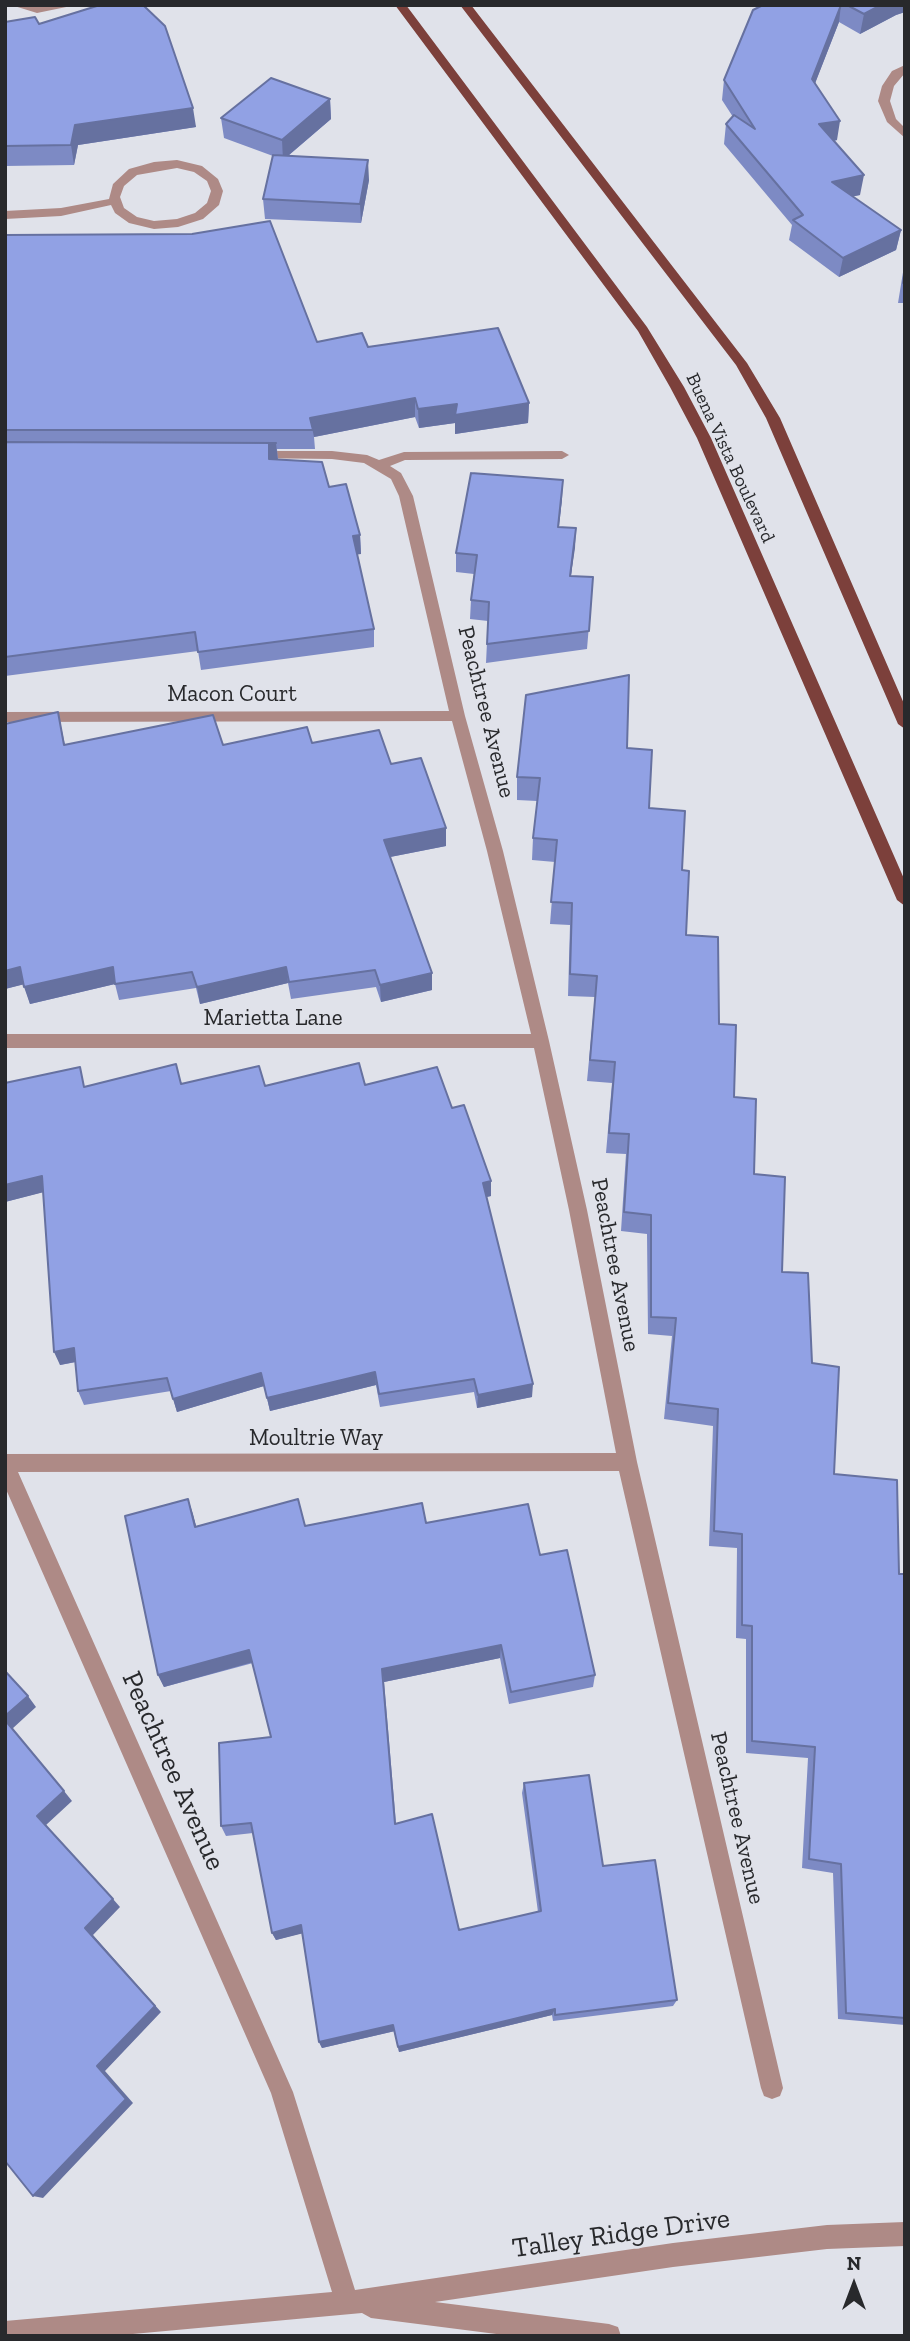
<!DOCTYPE html>
<style>
body{margin:0}
#map{position:relative;width:910px;height:2341px;overflow:hidden;background:#e0e2ea;font-family:"Zilla Slab",serif}
canvas{display:block}
.frame{position:absolute;inset:0;border:7px solid #28292c;pointer-events:none}
.north{position:absolute;left:819px;top:2250px;width:70px;height:70px;-webkit-text-stroke:5px #e0e2ea;paint-order:stroke;rotate:0deg;font-size:19px;font-weight:700;line-height:28px;text-align:center;color:#28292c}
.north::after{content:'';display:block;margin:auto;width:24px;height:32px;background:#28292c;clip-path:polygon(50% 0,100% 100%,50% 72%,0 100%)}
</style>
<div id="map">
<canvas width="910" height="2341"></canvas>
<div class="frame"></div>
<div class="north">N</div>
</div>
<script>
const ctx = document.querySelector('canvas').getContext('2d');
ctx.lineJoin = 'round';
const shape = rows => new Path2D(rows.map(r => 'M' + r).join(''));
function paint(path, color) { ctx.fillStyle = color; ctx.fill(path, 'evenodd'); }
function stroke(path, color, width, dash) { ctx.strokeStyle = color; ctx.lineWidth = width; ctx.lineCap = dash ? 'butt' : 'round'; ctx.setLineDash(dash || []); ctx.stroke(path); }
function drawText(font, color, halo, rows, align = 'center') {
  ctx.font = font + ' "Zilla Slab",serif'; ctx.lineWidth = 5; ctx.setLineDash([]); ctx.textBaseline = 'middle'; ctx.strokeStyle = halo; ctx.fillStyle = color; for (const [text, x, y, turn = 0] of rows) {
    ctx.save(); ctx.translate(x, y); ctx.rotate((+turn || 0) * Math.PI / 180); ctx.textAlign = isNaN(turn) ? turn : align; if (halo) ctx.strokeText(text, 0, 0); ctx.fillText(text, 0, 0); ctx.restore();
  }
}
paint(shape([
 [11,5,37,7,76,5,37,13,11,5],
 [905,65,905,73,894,86,890,101,896,119,905,128,905,138,887,122,878,101,882,86,892,71,905,65],
 [177,160,202,166,218,179,223,191,219,205,203,219,178,227,154,229,129,223,115,213,111,205,61,216,5,219,5,211,61,208,109,199,113,184,129,169,154,162,177,160],
 [177,168,194,172,207,181,211,191,207,203,195,213,177,219,154,221,137,217,124,208,120,197,124,186,137,175,177,168],
 [254,451,332,451,367,455,379,460,404,452,562,451,569,455,562,459,405,460,390,466,401,473,413,496,465,716,503,851,549,1041,587,1210,637,1462,783,2088,780,2096,772,2099,764,2096,761,2088,619,1471,18,1472,293,2092,355,2290,673,2243,827,2225,905,2222,905,2246,827,2249,673,2267,435,2302,609,2324,618,2327,621,2336,512,2336,371,2318,362,2313,111,2336,5,2336,5,2321,332,2292,271,2093,5,1487,5,1454,616,1453,569,1210,534,1048,5,1048,5,1034,531,1034,487,851,452,721,5,722,5,712,449,711,399,496,391,479,364,463,332,459,249,458,249,452,254,451]
]), '#ae8a86');
paint(shape([
 [395,5,406,5,647,327,684,387,711,438,905,881,905,906,897,900,697,438,670,387,638,331,395,5],
 [460,5,471,5,747,363,780,418,905,706,905,729,898,724,766,418,736,365,460,5]
]), '#7c403b');
paint(shape([
 [100,5,223,5,143,6,196,127,78,145,74,165,5,166,5,22,39,24],
 [593,5,642,5,594,7],
 [763,5,905,5,905,12,896,15,860,34,839,22,815,83,837,140,834,141,860,195,852,196,901,230,896,250,839,277,789,240,792,225,724,144,726,124,733,117,722,100,724,80],
 [330,99,331,119,288,156,369,180,361,223,265,219,263,199,273,156,224,138,221,118],
 [5,235,317,342,368,347,529,403,528,423,455,434,455,423,419,428,415,417,314,437,315,449,277,449,278,459,329,487,360,535,361,554,357,554,374,629,374,647,201,670,198,651,5,676],
 [905,260,905,303,898,303],
 [562,499,559,527,576,528,571,576,593,577,587,649,486,663,488,621,470,619,471,600,474,574,456,572,456,553],
 [58,712,65,745,223,745,312,743,391,764,446,846,390,857,432,973,432,990,381,1002,376,987,291,999,288,983,200,1004,196,988,119,1000,115,984,30,1004,24,984,5,989,5,724],
 [627,748,649,808,682,870,686,935,719,1024,734,1097,754,1174,782,1272,812,1363,834,1474,899,1574,905,1574,905,2025,838,2019,833,1873,802,1868,808,1758,746,1753,746,1639,736,1638,737,1548,709,1546,713,1426,664,1419,672,1336,648,1334,647,1234,621,1231,626,1154,606,1153,612,1083,587,1081,595,997,568,996,570,925,550,924,555,862,532,860,533,838,537,801,517,800,517,777],
 [181,1084,265,1086,365,1085,452,1108,491,1181,491,1196,486,1197,532,1397,477,1408,474,1392,380,1407,376,1385,270,1411,264,1386,177,1412,171,1391,84,1405,78,1391,76,1362,60,1365,43,1192,5,1202,86,1087],
 [188,1499,196,1526,305,1526,426,1523,540,1555,595,1675,593,1687,509,1704,500,1658,384,1682,396,1823,459,1930,538,1912,522,1793,524,1783,603,1866,677,2000,673,2006,553,2021,552,2015,399,2052,395,2031,322,2048,319,2042,302,1933,276,1940,272,1933,253,1833,226,1836,221,1826,271,1737,253,1663,164,1687,158,1675]
]), '#7d8ac4');
paint(shape([
 [841,5,839,22,809,99,812,79],
 [881,5,905,5,905,12,896,15,860,34,864,14],
 [330,99,331,119,283,160,282,140],
 [193,108,196,127,78,145,74,165,71,145,75,125],
 [840,121,837,140,816,144,819,124],
 [368,160,369,180,361,223,360,204],
 [864,175,860,195,828,202,832,182],
 [901,230,896,250,839,277,843,258],
 [415,398,415,417,314,437,310,418],
 [529,403,528,423,455,434,455,423,419,428,418,409,457,404],
 [276,443,278,462,271,478,269,444],
 [563,480,562,499,556,546,558,527],
 [576,528,575,548,568,595,570,576],
 [360,535,361,554,354,555,353,536],
 [446,828,446,846,385,858,384,840],
 [20,967,25,984,5,989,5,971],
 [113,967,115,984,30,1004,24,987],
 [286,967,288,983,200,1004,197,987],
 [432,973,432,990,381,1002,380,985],
 [42,1176,48,1191,5,1202,5,1185],
 [491,1181,491,1196,482,1198,483,1183],
 [74,1348,80,1361,60,1365,54,1352],
 [375,1372,376,1385,270,1411,267,1398],
 [261,1373,264,1386,177,1412,173,1399],
 [533,1384,532,1397,477,1408,478,1395],
 [188,1499,193,1514,200,1541,195,1527],
 [501,1645,500,1658,384,1682,382,1669],
 [249,1650,253,1662,164,1687,158,1675],
 [28,1696,36,1707,12,1729,5,1720,5,1716],
 [64,1791,72,1801,46,1825,37,1816],
 [113,1899,120,1907,93,1935,161,2012,105,2071,133,2103,43,2198,33,2196,85,1928],
 [301,1925,304,1933,276,1940,272,1933],
 [555,2009,552,2015,399,2052,398,2047],
 [393,2025,395,2031,322,2048,319,2042]
]), '#6671a0');
const building = shape([
 [100,5,143,5,165,26,193,108,75,125,71,145,5,146,5,22,35,17,39,24,100,5],
 [763,5,841,5,812,79,840,121,819,124,864,175,832,182,901,230,843,258,793,220,803,215,726,124,734,115,755,129,724,80,753,10,763,5],
 [847,5,881,5,864,14,847,5],
 [271,78,330,99,282,140,221,118,271,78],
 [273,155,368,160,360,204,263,199,273,155],
 [270,221,317,342,362,333,368,347,498,328,529,403,455,415,457,404,418,409,415,398,310,418,313,430,5,430,5,235,192,234,270,221],
 [905,269,905,283,903,283,905,269],
 [5,442,276,443,269,444,269,459,322,462,329,487,346,484,360,535,353,536,374,629,198,652,195,632,5,657,5,442],
 [471,473,563,480,558,527,576,528,570,576,593,577,589,631,487,644,489,602,471,600,477,555,456,553,471,473],
 [629,675,627,748,652,750,649,808,685,811,682,870,689,871,686,935,718,937,719,1024,736,1025,734,1097,756,1099,754,1174,785,1177,782,1272,808,1273,812,1363,839,1367,834,1474,897,1480,899,1574,905,1574,905,2018,846,2013,841,1864,809,1859,815,1747,752,1741,752,1626,742,1625,742,1534,714,1531,718,1409,668,1403,676,1318,651,1317,651,1215,624,1212,629,1134,609,1133,615,1062,590,1060,597,976,570,974,572,903,551,902,557,840,533,838,540,778,517,777,526,695,629,675],
 [58,712,64,745,213,715,223,745,307,727,312,743,379,730,391,764,421,758,446,828,384,840,432,973,380,985,375,970,289,982,286,967,197,987,192,972,115,984,113,967,24,987,20,967,5,971,5,724,58,712],
 [359,1063,365,1085,437,1067,452,1108,464,1105,491,1181,483,1183,533,1384,478,1395,474,1379,379,1394,375,1372,267,1398,261,1373,173,1399,167,1378,78,1391,74,1348,54,1352,42,1176,5,1185,5,1083,80,1067,84,1087,176,1064,181,1084,259,1066,265,1086,359,1063],
 [188,1499,195,1527,298,1499,305,1526,422,1503,426,1523,528,1504,540,1555,567,1550,595,1675,511,1692,501,1645,382,1669,395,1824,432,1814,459,1930,541,1911,524,1783,589,1775,603,1866,655,1860,677,2000,555,2015,555,2009,398,2047,393,2025,319,2042,301,1925,272,1933,251,1823,221,1826,219,1743,271,1737,249,1650,158,1675,125,1516,188,1499],
 [5,1671,28,1696,5,1716,5,1671],
 [5,1720,64,1791,37,1816,113,1899,85,1928,155,2006,97,2066,126,2099,33,2196,5,2161,5,1720]
]);
paint(building, '#91a1e4');
stroke(building, '#6671a0', 2);
drawText('19px', '#28292c', '#e0e2ea', [
 ["Buena Vista Boulevard",730,458,65]
]);
drawText('23px', '#28292c', '#e0e2ea', [
 ["Macon Court",232,694],
 ["Peachtree Avenue",486,712,76],
 ["Marietta Lane",273,1018],
 ["Peachtree Avenue",615,1265,79],
 ["Moultrie Way",316,1438],
 ["Peachtree Avenue",737,1818,77]
]);
drawText('28px', '#28292c', '#e0e2ea', [
 ["Peachtree Avenue",173,1771,66],
 ["Talley Ridge Drive",621,2234,-8]
]);
</script>
